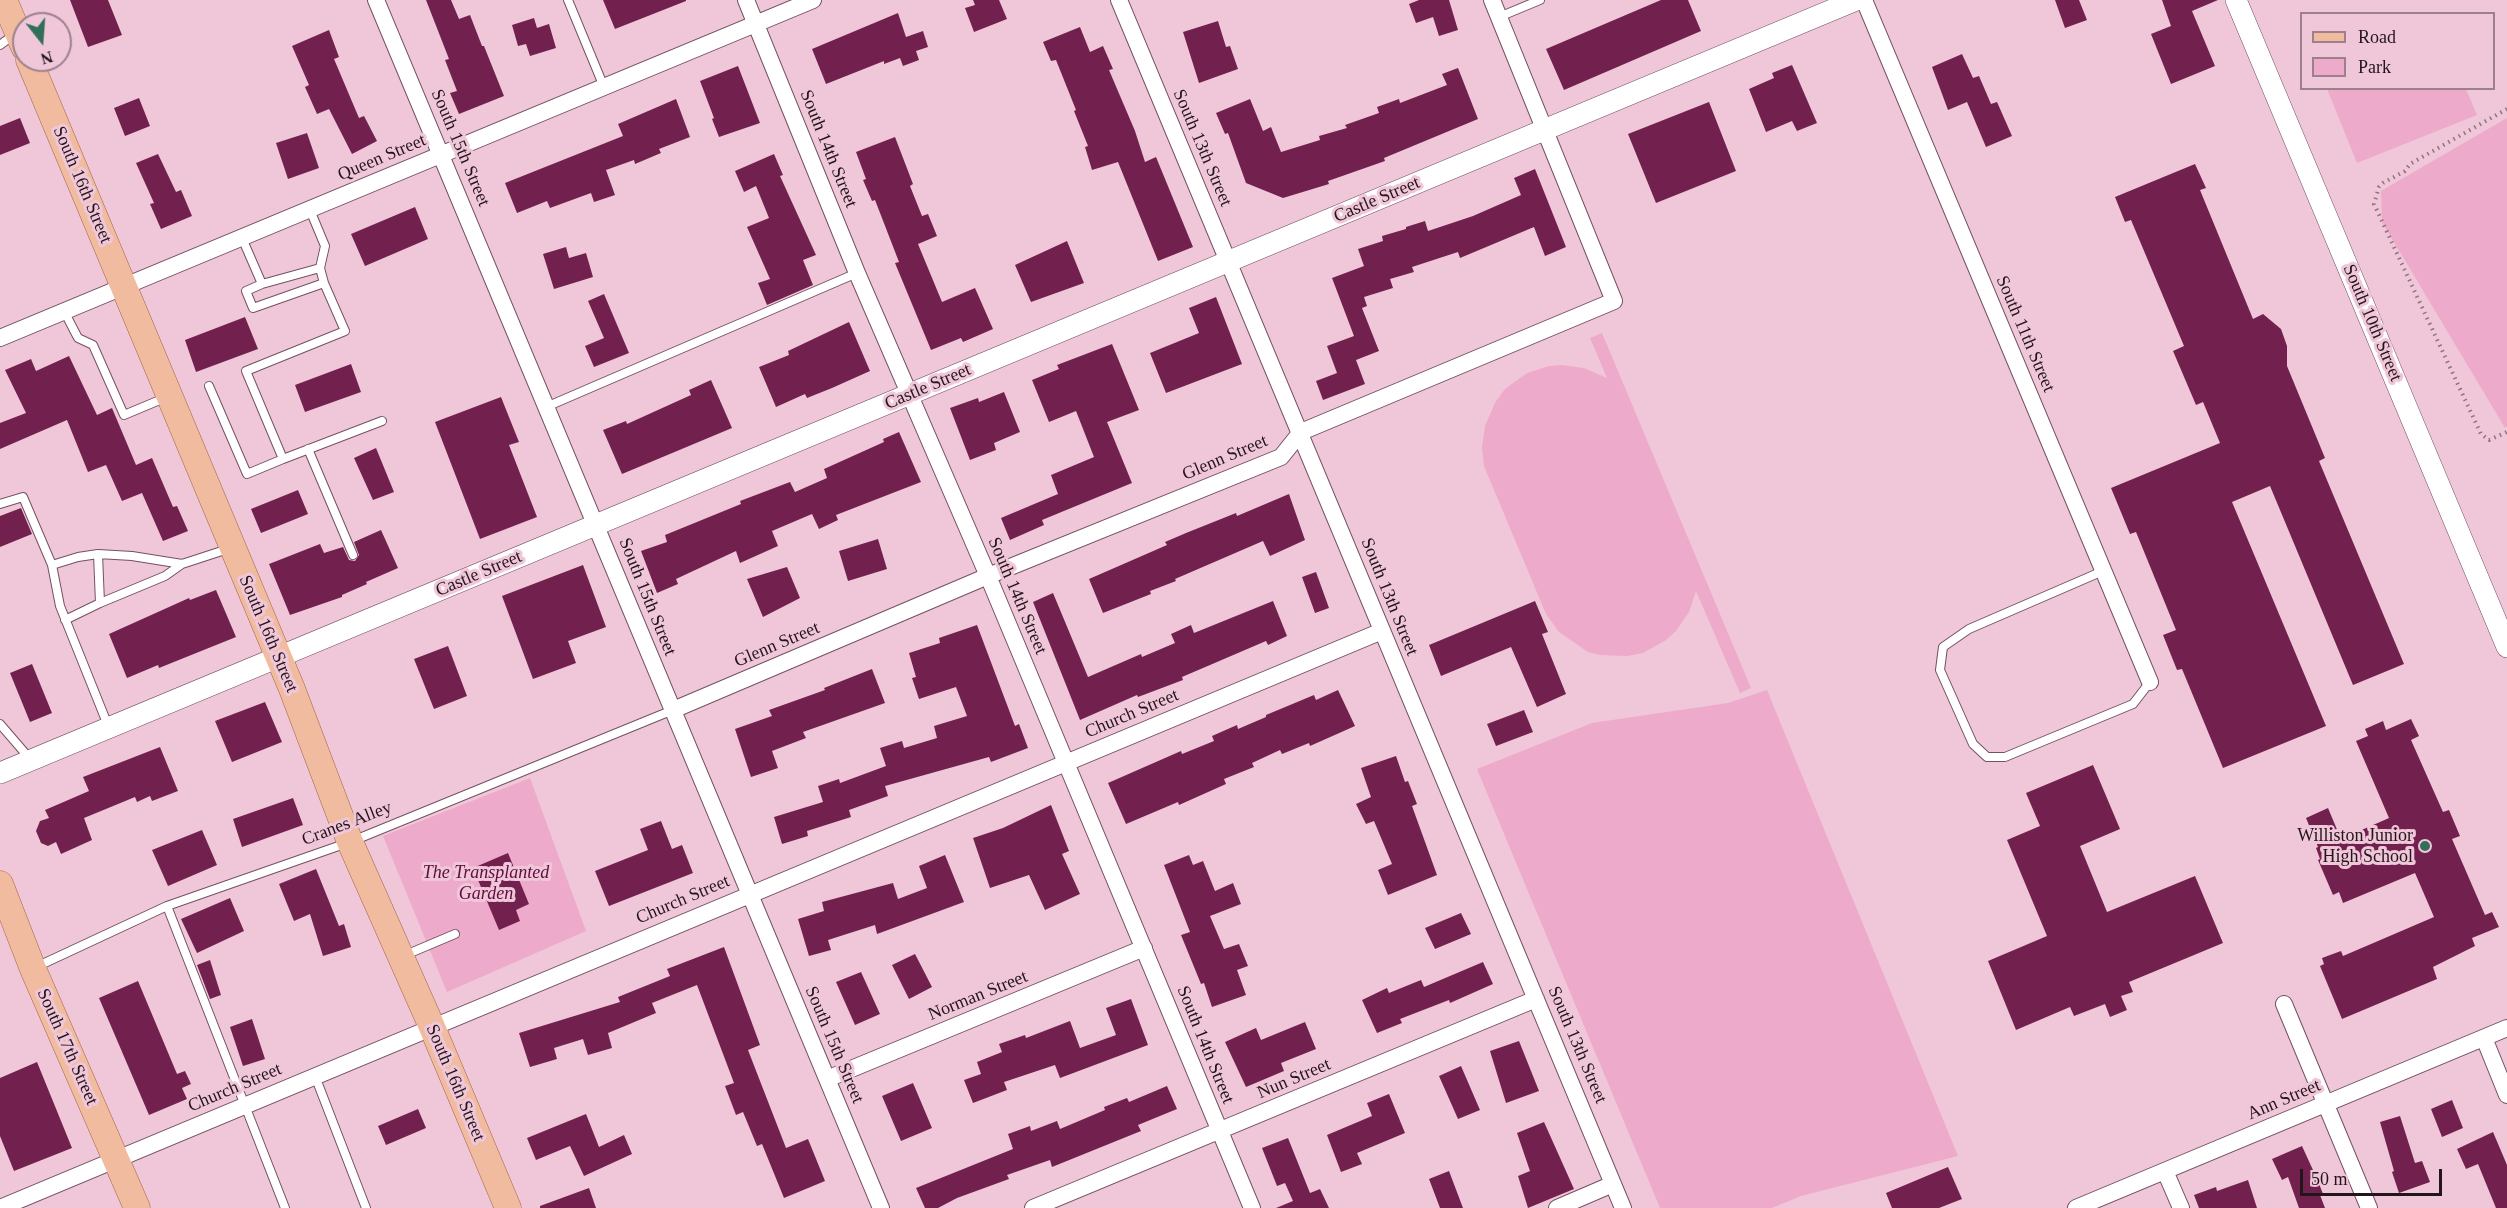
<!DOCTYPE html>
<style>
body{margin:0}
#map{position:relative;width:2507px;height:1208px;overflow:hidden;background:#f0c7d9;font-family:Georgia,serif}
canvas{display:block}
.legend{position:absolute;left:2300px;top:12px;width:195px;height:78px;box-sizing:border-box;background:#f0c7d9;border:2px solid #9e808d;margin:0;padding:8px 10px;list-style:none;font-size:18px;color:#23151b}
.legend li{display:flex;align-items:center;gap:12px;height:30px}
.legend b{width:30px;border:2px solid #9e808d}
.north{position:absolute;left:12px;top:12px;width:60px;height:60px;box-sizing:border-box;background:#f0c7d9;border:2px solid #9e808d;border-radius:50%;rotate:163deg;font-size:16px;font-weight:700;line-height:24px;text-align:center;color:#23151b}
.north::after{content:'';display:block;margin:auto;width:21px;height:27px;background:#316f5a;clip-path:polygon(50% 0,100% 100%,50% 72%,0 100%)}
.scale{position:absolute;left:2300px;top:1169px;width:142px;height:27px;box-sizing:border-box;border:3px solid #23151b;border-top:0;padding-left:8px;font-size:18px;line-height:21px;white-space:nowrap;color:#23151b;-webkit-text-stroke:4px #f0c7d9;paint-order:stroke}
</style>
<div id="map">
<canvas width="2507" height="1208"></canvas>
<ul class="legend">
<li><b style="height:8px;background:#f0bb9e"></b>Road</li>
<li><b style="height:16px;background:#edaaca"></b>Park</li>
</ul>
<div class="north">N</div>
<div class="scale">50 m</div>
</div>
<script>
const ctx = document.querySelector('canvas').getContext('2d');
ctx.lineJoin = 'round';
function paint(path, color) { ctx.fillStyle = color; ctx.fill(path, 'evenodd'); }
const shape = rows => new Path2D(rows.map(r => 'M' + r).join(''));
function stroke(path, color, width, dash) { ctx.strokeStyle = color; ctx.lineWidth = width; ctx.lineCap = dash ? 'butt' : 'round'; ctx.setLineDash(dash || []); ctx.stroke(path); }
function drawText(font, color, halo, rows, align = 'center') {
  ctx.font = font + ' Georgia,serif'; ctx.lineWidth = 6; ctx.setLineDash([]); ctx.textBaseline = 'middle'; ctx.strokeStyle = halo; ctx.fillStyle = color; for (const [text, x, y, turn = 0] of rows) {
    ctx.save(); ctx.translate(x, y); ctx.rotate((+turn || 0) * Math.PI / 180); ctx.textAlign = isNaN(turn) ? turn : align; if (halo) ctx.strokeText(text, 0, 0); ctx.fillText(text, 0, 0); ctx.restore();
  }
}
paint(shape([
 [2327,89,2466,89,2477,115,2357,163],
 [2507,118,2507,426,2505,428,2382,222,2381,191],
 [1602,333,1751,688,1740,693,1696,591,1689,612,1676,631,1666,640,1643,653,1627,656,1600,655,1588,652,1559,632,1546,614,1484,466,1482,447,1485,426,1496,401,1505,389,1527,373,1549,366,1562,365,1584,368,1607,378,1590,338],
 [1767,690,1958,1156,1801,1196,1772,1208,1660,1208,1477,769,1592,723,1728,703],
 [530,778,586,931,447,992,383,836]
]), '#edaaca');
paint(shape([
 [70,0,108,0,122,35,88,47],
 [426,0,451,0,459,19,470,15,482,46,484,46,504,96,459,114,450,93,457,91,445,60,449,59],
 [603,0,686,0,686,1,615,29],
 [973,0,999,0,1007,19,974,32,965,8,975,5],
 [1419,0,1449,0,1458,30,1439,36,1433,17,1416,23,1409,4],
 [1661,0,1688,0,1701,31,1564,90,1546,49],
 [2055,0,2079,0,2087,20,2065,28],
 [2162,0,2218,0,2192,11,2215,66,2171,84,2151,34,2171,26],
 [898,13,906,37,923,31,928,47,916,51,919,60,903,66,900,58,884,64,884,61,826,84,812,49],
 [534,18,537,28,549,24,556,48,530,56,526,44,518,46,512,25],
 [1218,21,1226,47,1230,46,1238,69,1199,83,1183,32],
 [1080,27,1090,52,1103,46,1113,69,1109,70,1135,131,1145,162,1156,157,1193,247,1158,261,1118,162,1092,170,1085,147,1088,146,1074,111,1076,110,1056,60,1051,61,1043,42],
 [329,30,339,57,334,59,359,118,364,116,377,141,352,154,329,109,317,114,305,87,309,85,292,46],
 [1962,54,1973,78,1979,76,1991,104,1997,102,2012,136,1986,147,1967,102,1948,110,1932,67],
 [1792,65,1817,123,1797,131,1792,121,1766,132,1749,89,1774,78,1772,73],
 [738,66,760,123,719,137,712,119,714,118,700,81],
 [1458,68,1478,119,1384,158,1385,161,1328,181,1329,184,1283,198,1246,183,1228,133,1225,134,1216,113,1250,99,1263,131,1271,127,1281,152,1320,140,1319,136,1347,128,1345,125,1379,113,1377,107,1399,99,1400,103,1447,85,1442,74],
 [139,98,150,126,125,136,114,108],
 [676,99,690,137,659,149,661,153,635,164,634,160,606,170,615,195,594,202,591,193,550,208,547,201,517,213,505,183,623,136,618,124],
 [1709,102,1736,171,1656,203,1628,134],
 [20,118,30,143,0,155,0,126],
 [307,133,319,168,288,179,276,143],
 [895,137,913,184,910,186,922,216,928,214,937,236,918,244,942,302,975,288,993,329,963,342,961,338,931,350,895,263,899,262,875,200,872,201,863,180,866,179,856,152],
 [158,154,176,192,181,190,192,216,161,229,150,204,154,203,136,163],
 [774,154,783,175,780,176,816,255,803,260,813,285,767,305,758,283,770,279,747,227,769,218,756,186,744,192,735,171],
 [2195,164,2206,188,2200,190,2253,319,2263,314,2281,329,2287,346,2287,366,2325,458,2319,461,2404,664,2353,685,2270,486,2232,502,2326,726,2223,768,2182,669,2177,670,2163,635,2176,630,2136,532,2130,534,2111,488,2220,443,2203,402,2196,405,2173,351,2184,346,2131,220,2125,222,2115,197],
 [1535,169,1566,247,1545,256,1534,227,1460,258,1458,252,1412,267,1414,272,1390,279,1393,288,1364,297,1367,306,1362,308,1379,351,1356,360,1365,384,1323,400,1316,381,1337,373,1327,346,1354,336,1332,278,1364,266,1358,249,1383,241,1382,236,1406,229,1406,227,1425,221,1428,231,1473,216,1521,195,1514,178],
 [415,207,428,239,365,266,351,234],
 [1067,241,1084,283,1031,302,1015,265],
 [566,247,569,258,586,253,593,277,554,289,543,254],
 [604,294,629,353,594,367,585,346,604,338,588,301],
 [1216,297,1242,364,1166,393,1150,353,1199,333,1189,308],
 [245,317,258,349,196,372,185,340],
 [849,322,870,371,832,388,807,398,805,394,776,407,759,367,789,355,788,351],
 [1112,344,1139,410,1107,422,1132,483,1042,520,1044,525,1010,540,1001,518,1058,494,1051,475,1094,457,1076,411,1049,422,1032,380,1059,369,1057,365],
 [69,356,97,415,112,408,136,465,152,458,173,507,177,506,188,531,163,541,142,493,122,501,106,465,88,472,67,420,0,449,0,423,26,413,5,370,31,359,36,371],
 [351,364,361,392,305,412,295,385],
 [711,380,732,428,622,474,603,430,626,421,627,424,691,395,689,390],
 [1004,392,1020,432,994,443,996,450,970,460,950,408,978,398,979,402],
 [501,397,519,442,509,445,537,517,480,539,435,422],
 [899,432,921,482,836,515,838,520,819,529,812,514,772,531,778,546,740,563,736,551,676,579,678,584,657,593,641,551,667,542,665,535,741,504,740,501,790,482,795,492,827,478,824,469,884,442,883,439],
 [376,448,394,492,373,500,354,458],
 [298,490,308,514,261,533,251,509],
 [1289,494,1305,540,1270,556,1263,541,1175,579,1176,581,1150,591,1151,594,1103,613,1089,579,1167,545,1165,542,1186,533,1236,513,1237,516],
 [21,508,32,534,0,547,0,516],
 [381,530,398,568,366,582,367,584,342,595,342,597,290,615,269,564,320,544,324,553,343,547,349,560,355,561,359,555,354,542],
 [878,539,887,569,848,581,839,551],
 [583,565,606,627,568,641,576,663,533,679,502,596],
 [787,567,800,598,763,617,747,579],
 [1316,572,1329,608,1315,613,1302,577],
 [216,590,236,637,159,668,158,665,127,678,109,634,189,598,190,600],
 [1053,593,1088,677,1141,654,1142,657,1175,643,1171,634,1191,625,1194,633,1273,601,1287,636,1268,645,1266,641,1182,677,1183,680,1138,697,1137,695,1080,720,1033,602],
 [1535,601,1548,632,1542,634,1566,694,1537,707,1511,647,1441,676,1429,645],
 [977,625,1015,726,1019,724,1028,748,991,762,989,757,885,786,888,796,849,810,851,817,807,831,808,836,782,844,774,817,823,802,818,786,839,779,840,783,886,766,880,748,902,741,904,748,937,738,934,726,967,716,956,687,919,699,912,678,916,677,909,653,940,643,939,638],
 [448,646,467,696,434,709,414,659],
 [32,664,52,713,30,722,10,673],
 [872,669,885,703,803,732,806,738,772,751,778,768,751,777,735,729,772,716,769,710,825,690,824,688],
 [1338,690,1355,726,1310,746,1309,743,1282,754,1280,750,1252,763,1254,767,1224,779,1226,784,1179,805,1178,802,1126,824,1108,783,1181,751,1182,754,1214,741,1212,736,1237,725,1238,729,1266,717,1266,715,1314,695,1316,700],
 [265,702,282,742,232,762,215,721],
 [1524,710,1533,732,1496,746,1487,724],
 [2411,719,2419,736,2411,740,2443,812,2449,810,2460,836,2452,839,2485,915,2492,912,2499,927,2472,938,2475,946,2433,967,2437,979,2342,1019,2320,966,2324,964,2322,958,2341,951,2343,956,2434,917,2415,873,2343,903,2339,892,2333,895,2318,860,2320,859,2316,848,2318,847,2306,818,2328,808,2341,839,2389,818,2356,741,2368,736,2365,729,2383,721,2386,730],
 [160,747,178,791,152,801,150,796,137,802,135,797,84,818,92,840,61,854,56,842,48,846,41,843,36,831,40,821,49,818,45,810,89,791,83,777],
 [1396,756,1405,782,1408,781,1417,804,1412,806,1437,875,1388,895,1378,870,1392,864,1374,821,1366,824,1356,804,1371,797,1361,768],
 [2093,765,2120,829,2080,846,2107,912,2195,876,2223,943,2129,982,2133,992,2121,996,2127,1010,2110,1017,2105,1004,2074,1016,2070,1007,2016,1030,1988,961,2047,936,2007,840,2040,826,2026,793],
 [293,798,303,825,242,847,233,819],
 [1051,805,1069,851,1062,854,1080,894,1045,910,1029,875,990,888,973,838,1003,828],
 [661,821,672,849,682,845,693,873,609,906,595,871,648,850,640,829],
 [202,830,217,865,168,886,152,850],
 [508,853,529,904,516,910,520,921,499,930,473,868],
 [945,855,964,902,877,934,875,925,828,940,831,950,809,956,798,919,824,911,822,902,893,883,898,899,927,888,919,866],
 [1189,855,1193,865,1203,861,1215,891,1233,883,1241,904,1210,916,1224,949,1239,944,1248,966,1237,970,1246,995,1212,1007,1204,983,1201,984,1181,935,1190,932,1164,865],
 [316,869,339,926,344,924,351,947,323,956,310,914,294,921,279,884],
 [230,898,244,931,197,953,181,919],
 [1461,913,1471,934,1435,949,1425,928],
 [724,947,760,1045,748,1050,786,1148,808,1139,825,1181,784,1198,762,1144,757,1146,743,1112,736,1115,725,1086,734,1083,697,985,652,1003,656,1013,608,1033,612,1048,588,1055,583,1039,554,1048,557,1059,530,1067,519,1033,620,1002,618,997,670,976,667,969],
 [915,954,932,987,909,999,892,965],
 [210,960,221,995,210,999,197,965],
 [1483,962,1493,984,1450,1003,1449,1000,1400,1019,1402,1023,1377,1033,1362,1000,1387,988,1389,993,1421,980,1424,987],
 [861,972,880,1014,855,1025,836,982],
 [138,981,177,1074,185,1071,191,1084,182,1088,187,1099,149,1115,99,998],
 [1131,999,1148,1045,1060,1078,1055,1065,1004,1082,1007,1090,973,1103,964,1080,981,1074,977,1062,1002,1052,999,1044,1025,1035,1026,1038,1070,1021,1080,1048,1116,1035,1106,1008],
 [252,1019,265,1059,243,1066,230,1027],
 [1305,1022,1316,1049,1281,1063,1284,1071,1246,1087,1225,1042,1256,1028,1261,1040],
 [1519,1041,1539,1091,1506,1103,1490,1051],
 [37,1062,72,1148,14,1171,0,1136,0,1078],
 [1461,1066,1480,1110,1458,1119,1439,1076],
 [913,1083,932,1128,901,1141,882,1096],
 [1167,1086,1177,1109,1138,1125,1141,1131,1052,1167,1050,1160,1007,1175,1009,1179,957,1198,938,1208,925,1208,916,1188,1013,1149,1008,1134,1030,1126,1031,1131,1057,1121,1060,1129,1105,1110,1104,1107,1127,1098,1129,1102],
 [1389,1094,1405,1133,1357,1153,1362,1164,1341,1172,1327,1135,1372,1116,1367,1103],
 [2452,1100,2463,1128,2442,1137,2431,1109],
 [418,1109,426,1128,386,1145,378,1126],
 [586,1114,599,1147,624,1135,632,1154,584,1176,570,1146,536,1160,527,1138],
 [2400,1116,2415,1163,2422,1161,2430,1182,2399,1193,2392,1172,2394,1171,2380,1122],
 [1544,1122,1574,1189,1528,1208,1518,1176,1530,1171,1517,1133],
 [2493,1132,2507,1165,2507,1208,2496,1208,2478,1164,2466,1169,2457,1149],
 [1288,1138,1310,1193,1320,1189,1329,1208,1276,1208,1293,1201,1285,1183,1277,1186,1262,1148],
 [2302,1146,2318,1181,2323,1194,2320,1195,2325,1208,2299,1208,2288,1177,2282,1180,2272,1159],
 [1948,1167,1962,1199,1939,1208,1892,1208,1886,1193],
 [1449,1171,1463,1208,1440,1208,1429,1179],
 [2248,1180,2257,1208,2199,1208,2194,1195,2216,1187,2217,1191],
 [589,1188,596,1208,540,1208,540,1206]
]), '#72214f');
const service = shape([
 [568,0,604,87],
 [1499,17,1540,0],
 [0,45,15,34],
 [310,210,325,246,320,268,262,284,246,291,253,308,324,283],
 [242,238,262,284],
 [320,268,324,283,345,331,246,371,283,459,382,421],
 [64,311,78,338,93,345,124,415,167,397],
 [209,386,247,474,283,459],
 [546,407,857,273],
 [308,449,353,555],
 [0,504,23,497,52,565,78,557,98,554,132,556,182,564,231,548],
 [52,565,60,606,109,728],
 [2103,571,1969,629,1943,647,1940,670,1973,744,1987,757,2005,757,2133,704,2150,682],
 [100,603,165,576,182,564],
 [65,620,100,603,98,554],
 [0,724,31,760],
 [167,906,285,1208],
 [403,956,455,934],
 [36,967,167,906,350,842,673,710],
 [315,1076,366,1208]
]);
const minor = shape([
 [376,0,881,1208],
 [746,0,857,273,988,576,1252,1208],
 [1119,0,1623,1208],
 [1864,0,2150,682],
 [0,338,813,0],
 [673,710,988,576,1281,457,1301,432,1614,301,1492,0],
 [2284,1004,2369,1208],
 [2484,1038,2507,1095],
 [827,1079,1144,948],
 [2165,1171,2181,1208],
 [0,1208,1382,631],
 [1033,1208,1536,999],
 [1557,1208,1613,1184],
 [2076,1208,2507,1028]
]);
const tertiary = shape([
 [2236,0,2507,647],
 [0,773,1856,0]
]);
const primary = shape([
 [4,0,24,47],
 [29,60,292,689,350,842,432,1027,508,1208],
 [0,884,33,969,137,1208]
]);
stroke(service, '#735161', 10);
stroke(minor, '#735161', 18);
stroke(tertiary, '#735161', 22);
stroke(primary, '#a26446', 27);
stroke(shape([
 [2507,109,2410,164,2405,171,2383,183,2379,187,2374,204,2481,434,2489,440,2507,432]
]), '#8f737f', 4, [1.5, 4.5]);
stroke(service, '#fff', 8);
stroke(minor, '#fff', 16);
stroke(tertiary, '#fff', 21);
stroke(primary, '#f0bb9e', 26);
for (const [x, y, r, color] of [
 [2425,846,6,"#316f5a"]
]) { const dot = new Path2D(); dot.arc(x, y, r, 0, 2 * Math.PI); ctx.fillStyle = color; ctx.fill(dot); stroke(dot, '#f0c7d9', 2); }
drawText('18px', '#23151b', '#f0c7d9', [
 ["South 15th Street",460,148,67],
 ["South 13th Street",1202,148,67],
 ["South 14th Street",828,149,68],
 ["Queen Street",382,158,-23],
 ["South 16th Street",82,185,67],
 ["Castle Street",1377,200,-23],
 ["South 10th Street",2372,323,67],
 ["South 11th Street",2025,334,67],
 ["Castle Street",928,387,-23],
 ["Glenn Street",1225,458,-23],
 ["Castle Street",479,574,-23],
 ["South 14th Street",1017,596,67],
 ["South 15th Street",647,597,68],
 ["South 13th Street",1389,597,68],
 ["South 16th Street",268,634,67],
 ["Glenn Street",777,645,-23],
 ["Church Street",1132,714,-23],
 ["Cranes Alley",347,824,-21],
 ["Church Street",683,900,-23],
 ["Norman Street",978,996,-22],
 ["South 15th Street",834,1045,67],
 ["South 14th Street",1205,1045,68],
 ["South 13th Street",1577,1045,67],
 ["South 17th Street",67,1047,66],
 ["Nun Street",1294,1079,-23],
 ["South 16th Street",455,1083,67],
 ["Church Street",235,1088,-23],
 ["Ann Street",2284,1100,-23]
]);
drawText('18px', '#23151b', '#f0c7d9', [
 ["Williston Junior",2413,836],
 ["High School",2413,857]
], 'right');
drawText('italic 18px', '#5f0c3e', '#f0c7d9', [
 ["The Transplanted",486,873],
 ["Garden",486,894]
]);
</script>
